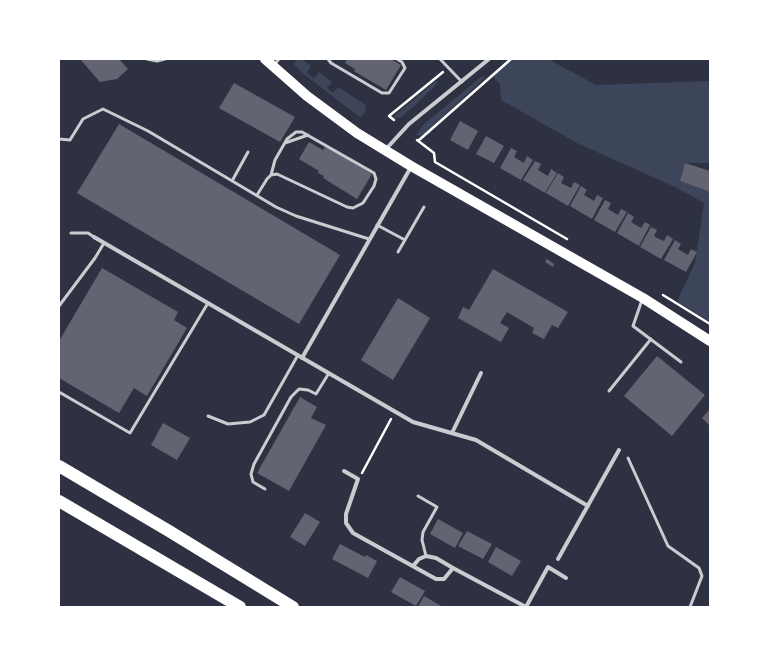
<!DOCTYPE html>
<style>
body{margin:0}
#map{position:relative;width:769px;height:666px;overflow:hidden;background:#2d3142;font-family:Poppins,sans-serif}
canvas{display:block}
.frame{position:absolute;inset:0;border:60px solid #fff;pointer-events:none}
</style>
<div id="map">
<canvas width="769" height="666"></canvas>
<div class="frame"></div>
</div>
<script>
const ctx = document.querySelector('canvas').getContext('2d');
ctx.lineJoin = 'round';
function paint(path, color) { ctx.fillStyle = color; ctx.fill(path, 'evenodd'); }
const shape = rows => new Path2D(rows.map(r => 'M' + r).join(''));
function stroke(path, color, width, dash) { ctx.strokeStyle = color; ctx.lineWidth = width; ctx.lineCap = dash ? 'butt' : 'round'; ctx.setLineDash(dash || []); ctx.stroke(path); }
paint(shape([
 [297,59,301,59,311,66,307,73,316,80,314,78,319,72,332,82,327,88,333,93,338,87,366,105,365,112,362,116,360,117,345,106,300,71,294,64],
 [511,59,548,59,596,85,710,81,710,163,685,163,680,181,710,192,710,322,677,301,695,263,704,203,677,188,577,143,501,100,500,84,492,75],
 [481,77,486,77,425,133,420,136,416,135,424,124],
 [437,80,436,85,413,107,400,118,394,118,394,116]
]), '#3c4559');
paint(shape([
 [80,59,119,59,128,69,117,79,100,82],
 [347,59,391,59,401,65,386,90,354,71,355,69,345,63],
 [234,83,295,117,280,142,219,108],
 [460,121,478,131,468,150,450,140],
 [119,124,340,255,299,324,77,193],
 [486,136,504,146,494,163,476,154],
 [309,142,323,150,325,147,336,152,372,174,357,199,323,178,324,176,318,173,319,171,299,159],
 [511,148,517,151,514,157,524,163,527,156,533,160,521,180,500,168],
 [535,161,541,164,538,170,548,176,551,169,557,173,545,193,523,180],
 [685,163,710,171,710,192,680,181],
 [558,173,564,177,561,183,571,188,574,182,580,185,568,206,546,193],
 [581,186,587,190,584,195,594,201,597,195,603,198,592,219,570,206],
 [605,200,611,203,608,209,618,215,621,209,627,212,615,232,594,220],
 [628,213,634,217,631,222,641,228,645,222,650,225,639,246,617,233],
 [651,227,657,230,654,236,659,239,664,241,667,235,673,239,661,259,640,247],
 [675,240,681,244,678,249,688,255,691,249,697,252,686,272,664,260],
 [547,259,554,264,553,267,545,262],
 [102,268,178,312,174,320,187,328,147,396,134,388,119,413,59,378,59,341],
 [493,269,568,312,558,328,552,325,544,339,532,333,534,328,507,312,500,323,509,328,501,342,458,318,463,307,469,310],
 [398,298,430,318,393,380,361,360],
 [657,356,705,395,672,436,624,396],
 [300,397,317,407,311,418,326,425,289,491,257,473],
 [710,409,710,426,702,418],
 [163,423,190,438,177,460,151,445],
 [305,513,320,522,305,546,290,537],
 [438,519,463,533,455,548,430,534],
 [467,531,492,544,483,559,458,546],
 [340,544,365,557,366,555,377,561,368,578,332,559],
 [496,547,521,561,512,576,488,562],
 [400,577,425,591,416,606,391,592],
 [424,596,436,603,443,607,418,607]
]), '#626471');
stroke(shape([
 [394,120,389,116,443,72],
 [417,140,434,153,435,162,567,239],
 [418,141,511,59],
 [663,295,710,324],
 [362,473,391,419]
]), '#fff', 2.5);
stroke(shape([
 [147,59,157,61,165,59],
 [328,59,331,63,382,93,389,93,405,68,402,62,397,59],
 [440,59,462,82],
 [274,65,279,59],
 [59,139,70,140,83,119,103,109,148,131,276,207,296,216,369,239],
 [285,143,308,135],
 [232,181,248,152],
 [257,195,267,179,271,175,277,174,347,207,353,208,363,203,374,186,376,179,374,173,302,132,296,132,287,139,275,160,271,175],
 [377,225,405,240],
 [71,233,88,233,94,237],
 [398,252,424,207],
 [642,300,633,326,681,362],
 [59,306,95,258,104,243],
 [609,391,651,339],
 [59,392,130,433,208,303],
 [208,416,228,424,250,422,264,415,298,355],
 [628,458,668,546,699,568,702,576,690,607],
 [265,489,253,482,251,474,254,464,291,397,299,389,308,390,316,394,329,373],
 [418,496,437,507,423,532,422,540,426,556]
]), '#caccd0', 3);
stroke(shape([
 [386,149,409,124,489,59],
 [94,237,413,422,476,440,588,506],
 [302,358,411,167],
 [452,433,481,373],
 [344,471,358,479,346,514,346,523,353,533,436,579,444,579,453,568,526,607],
 [558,559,619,450],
 [413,566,419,559,426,556,436,558,453,568],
 [526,607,548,567,566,578]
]), '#caccd0', 4);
stroke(shape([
 [265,59,307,96,357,133,411,166,643,298,710,341]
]), '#fff', 10);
stroke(shape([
 [59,466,169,531,293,607],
 [59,501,240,607]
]), '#fff', 12);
</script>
